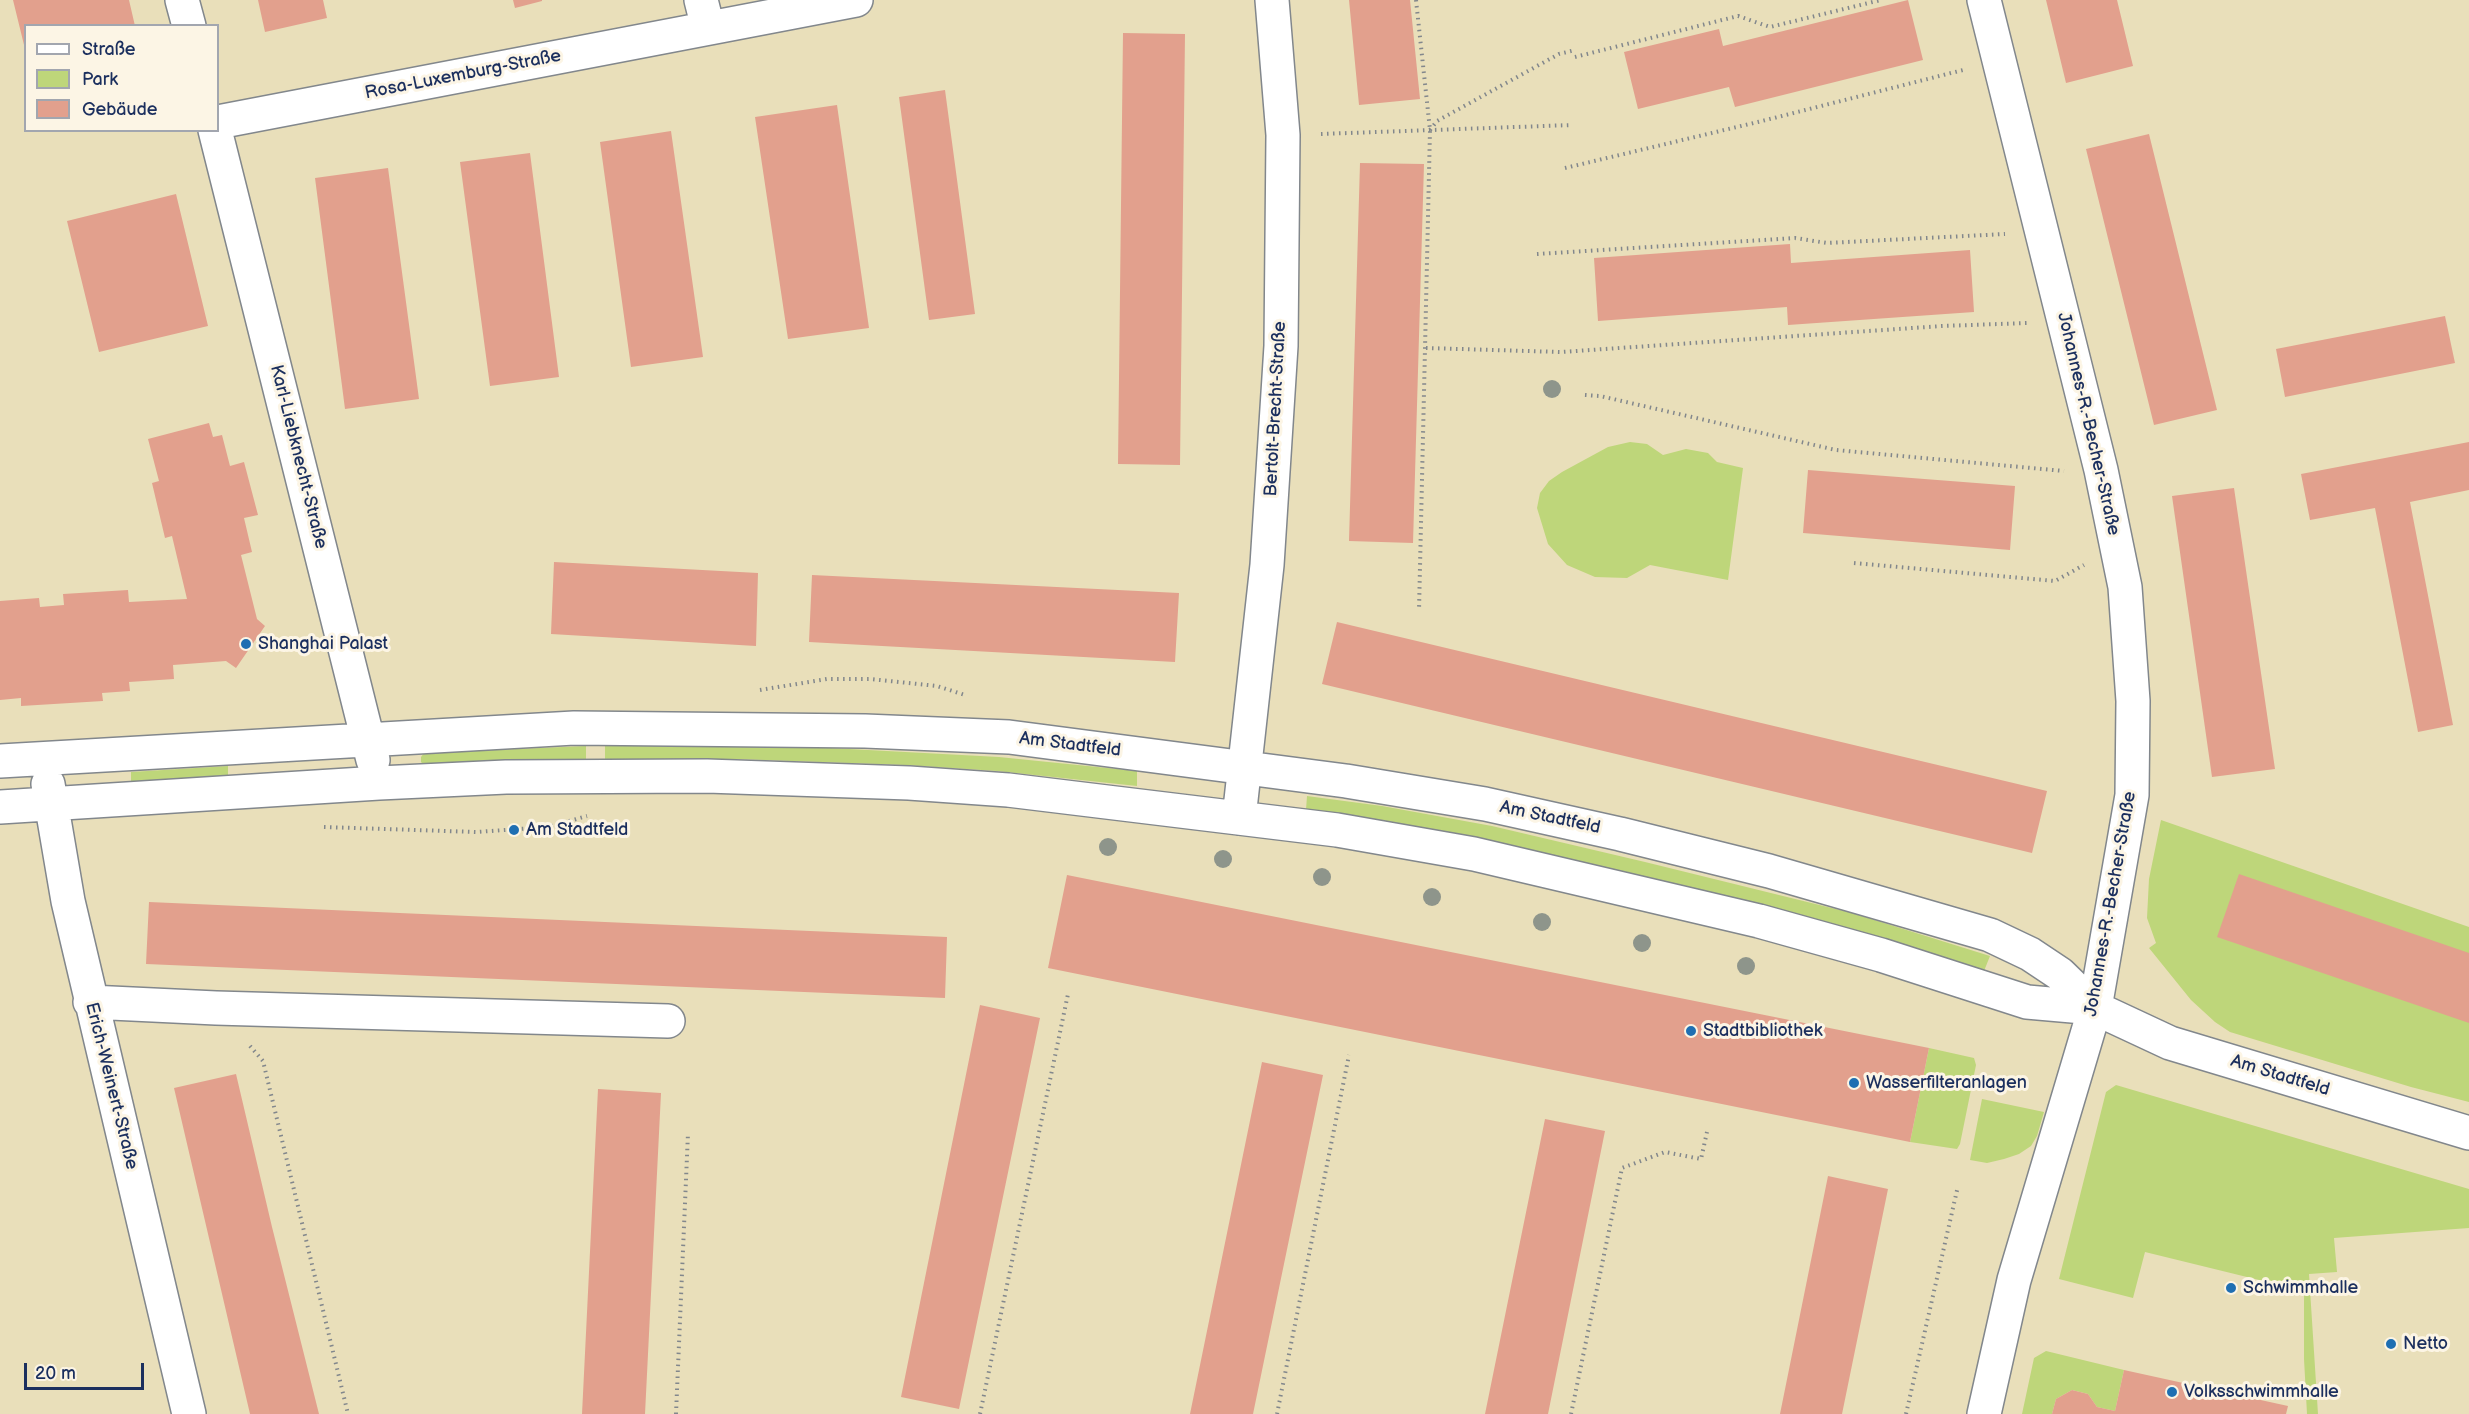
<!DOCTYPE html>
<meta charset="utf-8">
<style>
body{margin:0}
#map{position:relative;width:2469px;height:1414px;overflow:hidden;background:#e9dfba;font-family:"Balsamiq Sans",sans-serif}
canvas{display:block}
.legend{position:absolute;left:24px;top:24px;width:195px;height:108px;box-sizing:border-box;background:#fcf5e5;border:2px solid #a2a6af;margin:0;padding:8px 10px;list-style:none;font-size:18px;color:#1b2f5e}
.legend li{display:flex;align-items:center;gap:12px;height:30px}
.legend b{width:30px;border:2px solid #a2a6af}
.scale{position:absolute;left:24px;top:1363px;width:120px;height:27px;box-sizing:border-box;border:3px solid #1b2f5e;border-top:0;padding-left:8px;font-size:18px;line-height:21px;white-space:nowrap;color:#1b2f5e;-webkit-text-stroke:4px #fcf5e5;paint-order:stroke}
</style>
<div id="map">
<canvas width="2469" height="1414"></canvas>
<ul class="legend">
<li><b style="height:8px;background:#fff"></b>Straße</li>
<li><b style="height:16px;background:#bed67a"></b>Park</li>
<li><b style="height:16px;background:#e2a08d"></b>Gebäude</li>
</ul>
<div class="scale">20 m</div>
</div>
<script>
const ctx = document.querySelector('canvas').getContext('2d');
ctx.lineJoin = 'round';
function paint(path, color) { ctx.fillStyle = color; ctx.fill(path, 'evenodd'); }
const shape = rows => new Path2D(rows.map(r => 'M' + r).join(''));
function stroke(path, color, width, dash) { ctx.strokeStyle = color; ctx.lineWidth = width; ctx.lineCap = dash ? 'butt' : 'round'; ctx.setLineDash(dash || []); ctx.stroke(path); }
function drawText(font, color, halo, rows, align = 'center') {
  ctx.font = font + ' "Balsamiq Sans",sans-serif'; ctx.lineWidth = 6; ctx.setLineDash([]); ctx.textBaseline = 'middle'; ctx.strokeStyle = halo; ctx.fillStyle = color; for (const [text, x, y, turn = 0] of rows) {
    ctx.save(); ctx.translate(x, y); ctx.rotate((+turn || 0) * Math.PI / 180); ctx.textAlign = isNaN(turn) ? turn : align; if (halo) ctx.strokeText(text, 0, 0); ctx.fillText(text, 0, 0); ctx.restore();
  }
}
paint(shape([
 [1630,442,1647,444,1663,455,1686,449,1708,453,1717,462,1743,468,1728,580,1650,565,1627,578,1595,577,1567,565,1548,544,1537,508,1540,493,1549,481,1562,472,1608,447],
 [605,745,812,747,999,757,1137,771,1137,786,997,771,905,765,736,759,605,759],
 [586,746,586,760,425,766,421,762,421,757,424,753],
 [228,766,228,779,131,785,131,772],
 [1307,796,1382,806,1492,826,1645,862,1852,913,1990,956,1984,971,1848,928,1642,876,1489,840,1306,810],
 [2161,820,2469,927,2469,1102,2411,1087,2230,1032,2215,1022,2191,1000,2149,948,2156,943,2147,918,2149,879],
 [1929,1048,1974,1058,1976,1065,1960,1144,1957,1149,1910,1142],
 [2116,1085,2469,1189,2469,1228,2334,1238,2337,1272,2309,1274,2318,1414,2307,1414,2304,1359,2304,1291,2145,1252,2133,1298,2059,1279,2106,1092],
 [1982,1099,2044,1112,2037,1136,2031,1146,2019,1154,2004,1159,1987,1163,1970,1160],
 [2046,1351,2124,1370,2115,1411,2097,1407,2088,1394,2072,1390,2056,1399,2052,1414,2022,1414,2034,1358]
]), '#bed67a');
paint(shape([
 [13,0,129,0,135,26,26,26,25,49],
 [258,0,323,0,327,18,265,32],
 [513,0,542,0,542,1,515,8],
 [1349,0,1410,0,1420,99,1359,105],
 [1908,0,1923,60,1735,107,1729,87,1638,109,1624,52,1719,29,1723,46],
 [2046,0,2117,0,2133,66,2066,83],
 [1123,33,1185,34,1180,465,1118,464],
 [945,90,975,314,929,320,899,97],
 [837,105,869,328,788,339,755,117],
 [671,131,703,357,631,367,600,142],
 [2149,134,2217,410,2154,425,2086,149],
 [530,153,559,377,490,386,460,162],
 [1360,163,1424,164,1413,543,1349,541],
 [388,168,419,399,345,409,315,178],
 [176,194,208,326,99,352,67,221],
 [1790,244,1791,263,1970,250,1974,312,1788,325,1787,307,1598,321,1594,258],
 [2445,316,2455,363,2285,397,2276,349],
 [209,423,213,437,222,435,230,466,244,462,258,515,244,518,252,552,241,555,257,619,265,626,236,668,226,661,173,665,174,679,129,682,130,691,102,693,103,701,21,706,21,698,0,700,0,601,39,598,40,607,64,605,63,594,128,590,129,602,187,599,172,536,165,538,152,483,159,481,148,439],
 [2469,442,2469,490,2410,502,2453,725,2418,732,2375,508,2310,520,2301,474],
 [1808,470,2015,486,2010,550,1803,533],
 [2234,488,2275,769,2212,777,2172,496],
 [554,562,758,573,756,646,551,634],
 [812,575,1179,593,1175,662,809,642],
 [1337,622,2047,791,2032,853,1322,684],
 [2239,874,2469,953,2469,1023,2217,937],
 [1067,875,1929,1048,1910,1142,1048,968],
 [149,902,947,937,945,998,146,964],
 [980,1005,1040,1018,959,1409,901,1397],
 [1262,1062,1323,1075,1253,1414,1190,1414],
 [236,1074,272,1227,319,1414,250,1414,174,1088],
 [598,1089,661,1093,645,1414,582,1414],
 [1545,1119,1605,1131,1548,1414,1485,1414],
 [1828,1176,1888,1189,1842,1414,1780,1414],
 [2124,1370,2288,1406,2286,1414,2052,1414,2056,1399,2072,1390,2088,1394,2097,1407,2115,1411]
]), '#e2a08d');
const minor = shape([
 [182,0,189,26],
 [701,0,708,28],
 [218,122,856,0],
 [215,130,373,760],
 [0,761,574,728,865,731,1009,737,1346,781,1485,804,1620,834,1769,871,1990,935,2030,954,2060,974,2095,1008],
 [48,784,68,901,189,1414],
 [0,807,379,783,506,777,707,776,909,783,1008,790,1337,830,1474,854,1759,921,1881,955,2027,1002,2095,1008,2170,1043,2469,1133],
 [1239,818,1267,565,1281,346,1283,135,1272,0],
 [90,1002,216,1008,668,1021],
 [1984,1414,2014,1280,2095,1008,2132,795,2133,701,2125,587,2101,470,1984,0]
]);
stroke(minor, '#82878c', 36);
stroke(shape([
 [1416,0,1430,130,1419,611],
 [1575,57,1738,16,1770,27,1881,0],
 [1430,130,1437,121,1559,54,1575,50],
 [1321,134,1572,125],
 [1565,168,1762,121,1963,70],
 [1537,254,1795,238,1827,243,2005,234],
 [1426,348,1561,352,1942,326,2027,323],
 [1585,395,1600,396,1836,450,2064,471],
 [1854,563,2055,581,2084,565],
 [760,690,827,679,870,679,937,686,965,695],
 [324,827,476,832,548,827,587,816],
 [250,1046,263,1061,348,1414],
 [676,1414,688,1133],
 [980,1414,1068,994],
 [1277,1414,1349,1055],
 [1571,1414,1622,1168,1665,1152,1701,1159,1707,1132],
 [1906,1414,1958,1186]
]), '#82878c', 4, [1.5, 4.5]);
stroke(minor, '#fff', 33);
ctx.fillStyle = '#8e958b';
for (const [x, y] of [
 [1552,389],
 [1108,847],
 [1223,859],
 [1322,877],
 [1432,897],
 [1542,922],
 [1642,943],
 [1746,966]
]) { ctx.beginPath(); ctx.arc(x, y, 9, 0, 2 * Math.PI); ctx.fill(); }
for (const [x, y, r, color] of [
 [246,644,6,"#1f6fb2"],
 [514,830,6,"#1f6fb2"],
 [1691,1031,6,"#1f6fb2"],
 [1854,1083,6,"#1f6fb2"],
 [2231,1288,6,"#1f6fb2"],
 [2391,1344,6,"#1f6fb2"],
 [2172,1392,6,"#1f6fb2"]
]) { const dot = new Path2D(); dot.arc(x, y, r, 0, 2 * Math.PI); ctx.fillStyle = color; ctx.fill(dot); stroke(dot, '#fcf5e5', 2); }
drawText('18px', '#1b2f5e', '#fcf5e5', [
 ["Rosa-Luxemburg-Straße",463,75,-11],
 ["Bertolt-Brecht-Straße",1276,409,-87],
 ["Johannes-R.-Becher-Straße",2088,424,77],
 ["Karl-Liebknecht-Straße",298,457,76],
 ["Am Stadtfeld",1070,745,7],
 ["Am Stadtfeld",1550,818,12],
 ["Johannes-R.-Becher-Straße",2111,904,-80],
 ["Am Stadtfeld",2280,1076,17],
 ["Erich-Weinert-Straße",111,1086,76]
]);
drawText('18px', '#1b2f5e', '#fcf5e5', [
 ["Shanghai Palast",258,644],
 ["Am Stadtfeld",526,830],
 ["Stadtbibliothek",1703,1031],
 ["Wasserfilteranlagen",1866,1083],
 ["Schwimmhalle",2243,1288],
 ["Netto",2403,1344],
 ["Volksschwimmhalle",2184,1392]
], 'left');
</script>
